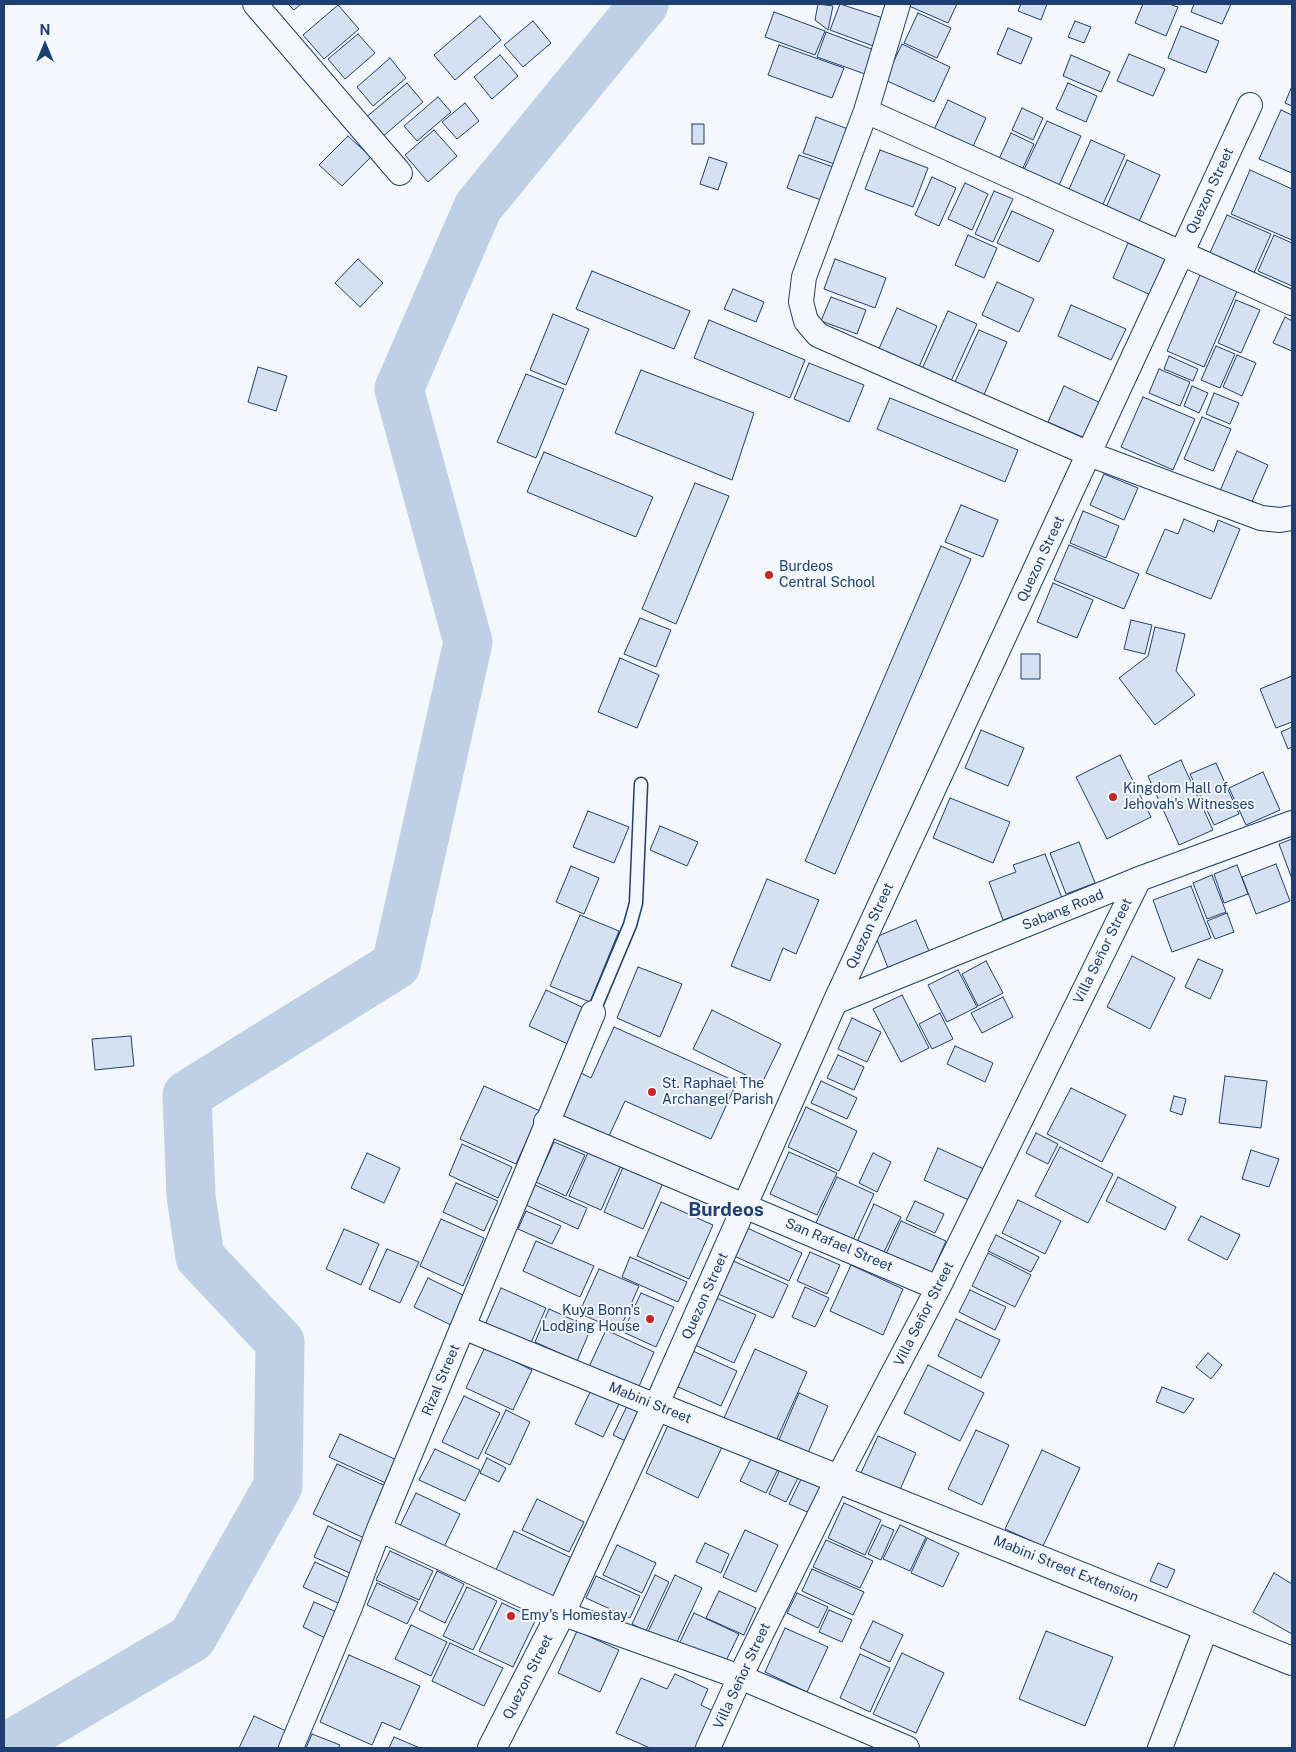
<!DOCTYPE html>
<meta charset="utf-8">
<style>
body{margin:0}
#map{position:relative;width:1296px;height:1752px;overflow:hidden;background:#f4f7fb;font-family:"Public Sans",sans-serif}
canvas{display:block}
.frame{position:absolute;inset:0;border:5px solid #1d3f73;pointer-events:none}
.north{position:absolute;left:20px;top:20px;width:50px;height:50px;-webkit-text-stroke:4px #f4f7fb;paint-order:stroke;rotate:0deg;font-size:14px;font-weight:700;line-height:20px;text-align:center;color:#1d3f73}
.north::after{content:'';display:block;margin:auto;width:18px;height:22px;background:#1d3f73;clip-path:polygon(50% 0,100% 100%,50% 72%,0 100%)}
</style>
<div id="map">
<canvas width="1296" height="1752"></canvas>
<div class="frame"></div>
<div class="north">N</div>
</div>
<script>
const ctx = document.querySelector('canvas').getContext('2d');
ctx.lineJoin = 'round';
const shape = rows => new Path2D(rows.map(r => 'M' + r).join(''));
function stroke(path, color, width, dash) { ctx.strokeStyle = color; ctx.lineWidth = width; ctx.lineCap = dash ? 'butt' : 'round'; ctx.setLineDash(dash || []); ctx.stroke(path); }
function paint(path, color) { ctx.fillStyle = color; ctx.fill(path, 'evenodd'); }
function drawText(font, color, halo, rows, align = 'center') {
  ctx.font = font + ' "Public Sans",sans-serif'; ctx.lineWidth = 4; ctx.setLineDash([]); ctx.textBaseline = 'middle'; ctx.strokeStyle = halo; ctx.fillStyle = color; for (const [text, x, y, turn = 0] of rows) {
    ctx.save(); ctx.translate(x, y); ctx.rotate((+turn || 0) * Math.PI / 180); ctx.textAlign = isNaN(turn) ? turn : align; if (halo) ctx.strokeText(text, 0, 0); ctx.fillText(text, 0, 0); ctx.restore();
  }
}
stroke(shape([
 [5,1748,192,1638,278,1486,280,1342,200,1257,191,1196,187,1095,396,965,468,642,399,389,478,207,644,4]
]), '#bed0e5', 49);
const building = shape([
 [288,4,301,4,294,10,288,4],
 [818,4,833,6,828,30,815,20,818,4],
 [840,4,886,19,876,47,830,30,840,4],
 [910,4,957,4,948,23,909,6,910,4],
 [1021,4,1047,4,1041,20,1018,11,1021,4],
 [1143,4,1169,4,1178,7,1166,36,1135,23,1143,4],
 [1194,4,1231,4,1222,24,1191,12,1194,4],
 [338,5,359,29,324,59,303,35,338,5],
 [774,12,825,31,815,55,765,37,774,12],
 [918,13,951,28,937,58,904,43,918,13],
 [480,16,501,40,455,80,434,55,480,16],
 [533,21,551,43,523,67,504,45,533,21],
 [1075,21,1091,27,1084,43,1068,37,1075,21],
 [1181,26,1219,41,1206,73,1168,58,1181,26],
 [1008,28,1032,38,1021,64,997,54,1008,28],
 [826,32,874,50,865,74,817,57,826,32],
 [358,34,375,53,345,79,328,59,358,34],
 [902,44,950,67,934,102,885,80,902,44],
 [779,45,844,68,832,98,768,75,779,45],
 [1129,54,1165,69,1153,96,1117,81,1129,54],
 [500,55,518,76,492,99,474,77,500,55],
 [1071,55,1110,72,1101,92,1063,76,1071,55],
 [390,58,406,78,373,106,357,87,390,58],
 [407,83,423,102,381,138,364,119,407,83],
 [1068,83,1097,96,1086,122,1056,109,1068,83],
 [1292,86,1292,106,1285,103,1292,86],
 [438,97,451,112,417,141,404,126,438,97],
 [948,100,986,118,970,153,931,136,948,100],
 [465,103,479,121,457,139,442,122,465,103],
 [1022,108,1043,118,1033,140,1012,130,1022,108],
 [1281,110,1292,115,1292,173,1259,159,1281,110],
 [816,117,856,132,843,167,803,153,816,117],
 [1047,121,1081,136,1056,192,1021,176,1047,121],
 [692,124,704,124,704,144,692,144,692,124],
 [434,130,457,156,428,182,405,155,434,130],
 [1011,133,1034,144,1021,172,998,161,1011,133],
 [348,136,371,157,342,186,319,165,348,136],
 [1091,140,1125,155,1100,211,1066,196,1091,140],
 [880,150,928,168,913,207,865,189,880,150],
 [799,155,839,169,827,202,787,188,799,155],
 [709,157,727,163,718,190,700,184,709,157],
 [1127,160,1160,175,1137,226,1104,212,1127,160],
 [1250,170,1292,189,1292,240,1231,214,1250,170],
 [932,177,956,188,939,226,915,215,932,177],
 [965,183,988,194,972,230,948,219,965,183],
 [994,191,1013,199,993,242,975,234,994,191],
 [1012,211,1054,230,1039,262,997,243,1012,211],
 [1227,215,1271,234,1253,275,1209,255,1227,215],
 [968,235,997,248,984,278,955,265,968,235],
 [1274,235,1292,243,1292,286,1258,271,1274,235],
 [1128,243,1169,261,1153,296,1113,278,1128,243],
 [358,259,383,283,360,307,335,283,358,259],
 [835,259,886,278,875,308,824,289,835,259],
 [592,271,690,311,674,349,576,309,592,271],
 [1200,275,1237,291,1204,367,1167,351,1200,275],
 [997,282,1034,299,1019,332,982,315,997,282],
 [733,289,764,302,756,322,724,309,733,289],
 [831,297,866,310,857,334,821,321,831,297],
 [1236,300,1260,310,1241,353,1218,343,1236,300],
 [1071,305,1126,329,1111,360,1058,336,1071,305],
 [897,308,937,326,918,369,878,351,897,308],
 [948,311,977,324,951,381,922,369,948,311],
 [553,314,589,329,566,385,530,370,553,314],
 [1285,317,1292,321,1292,351,1273,343,1285,317],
 [709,320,805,360,790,398,694,358,709,320],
 [979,330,1007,342,983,397,954,384,979,330],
 [1216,346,1235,354,1220,388,1201,380,1216,346],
 [1237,355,1256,363,1242,396,1223,387,1237,355],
 [1169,356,1198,369,1193,381,1164,369,1169,356],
 [809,363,864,385,849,422,794,399,809,363],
 [258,367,287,376,276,411,248,402,258,367],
 [1159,369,1190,382,1180,406,1149,393,1159,369],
 [641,370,754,413,732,480,615,433,641,370],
 [526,374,564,389,536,458,497,442,526,374],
 [1064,386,1103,404,1087,439,1048,422,1064,386],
 [1192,386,1208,393,1199,413,1184,406,1192,386],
 [1214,393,1239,403,1230,424,1206,414,1214,393],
 [1143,397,1195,419,1173,470,1121,447,1143,397],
 [890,398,1018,450,1005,482,877,429,890,398],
 [1202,417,1231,429,1213,471,1184,459,1202,417],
 [1237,451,1268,465,1251,504,1220,491,1237,451],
 [544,452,653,497,636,537,527,492,544,452],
 [1104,474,1138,488,1124,520,1090,505,1104,474],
 [695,483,729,496,676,624,642,609,695,483],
 [961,505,998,520,983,557,945,542,961,505],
 [1083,511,1119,526,1106,558,1070,543,1083,511],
 [1184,519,1214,532,1218,520,1240,529,1211,599,1146,573,1165,529,1178,534,1184,519],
 [1069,545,1139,574,1124,609,1054,580,1069,545],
 [941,546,971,559,835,874,805,861,941,546],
 [1053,583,1093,600,1077,638,1037,622,1053,583],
 [640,618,671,630,656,667,624,654,640,618],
 [1131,620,1152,625,1145,654,1124,649,1131,620],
 [1155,627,1185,634,1176,671,1195,695,1155,725,1119,678,1148,656,1155,627],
 [1021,654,1040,654,1040,679,1021,679,1021,654],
 [620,658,659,675,637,728,598,712,620,658],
 [1292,676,1292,722,1276,728,1260,689,1292,676],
 [1292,727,1292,747,1288,749,1281,732,1292,727],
 [981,730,1024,748,1008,786,965,768,981,730],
 [1120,755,1151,817,1107,839,1076,777,1120,755],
 [1181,760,1213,830,1179,845,1148,776,1181,760],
 [1216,763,1239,814,1214,825,1190,774,1216,763],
 [1263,772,1280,810,1246,825,1229,788,1263,772],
 [950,798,1010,822,993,863,933,838,950,798],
 [588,811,629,827,614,863,573,847,588,811],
 [660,826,698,842,687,866,650,850,660,826],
 [1292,839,1292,879,1279,844,1292,839],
 [1079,842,1095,883,1066,894,1050,853,1079,842],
 [1045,854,1062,898,1003,920,989,882,1016,872,1013,865,1045,854],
 [1276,864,1290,901,1256,914,1242,877,1276,864],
 [1237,865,1248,894,1224,903,1214,874,1237,865],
 [571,866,599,878,584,914,556,902,571,866],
 [1212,875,1226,912,1207,919,1193,883,1212,875],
 [767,879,819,900,796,954,783,948,770,981,731,966,767,879],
 [1191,886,1211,938,1172,952,1153,900,1191,886],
 [1227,913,1234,932,1215,939,1207,921,1227,913],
 [580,915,619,931,590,1002,550,986,580,915],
 [916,920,929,951,888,968,876,937,916,920],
 [1132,956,1175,978,1150,1029,1107,1007,1132,956],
 [1198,959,1223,970,1210,999,1185,987,1198,959],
 [986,961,1003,993,978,1006,962,974,986,961],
 [638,967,682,984,660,1037,617,1018,638,967],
 [958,970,977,1007,947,1022,928,985,958,970],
 [546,990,588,1010,572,1046,529,1026,546,990],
 [902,995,929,1048,901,1062,873,1009,902,995],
 [1003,997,1013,1017,982,1033,971,1013,1003,997],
 [712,1010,781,1044,762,1083,693,1049,712,1010],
 [940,1013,953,1039,932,1049,919,1024,940,1013],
 [852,1018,881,1032,867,1062,838,1049,852,1018],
 [614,1027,737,1082,711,1139,625,1101,605,1145,558,1123,581,1073,591,1078,614,1027],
 [131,1036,134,1066,95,1070,92,1039,131,1036],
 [955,1046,993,1063,985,1082,947,1064,955,1046],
 [838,1055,864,1067,854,1090,827,1078,838,1055],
 [1225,1076,1267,1081,1261,1128,1219,1123,1225,1076],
 [821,1081,857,1098,847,1119,811,1103,821,1081],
 [484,1086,540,1111,516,1164,460,1139,484,1086],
 [1071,1088,1126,1115,1102,1162,1047,1134,1071,1088],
 [1174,1096,1186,1099,1182,1115,1170,1111,1174,1096],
 [806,1107,857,1131,839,1171,788,1147,806,1107],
 [1036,1133,1058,1144,1048,1164,1026,1153,1036,1133],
 [554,1142,585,1155,566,1196,536,1182,554,1142],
 [462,1144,512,1167,498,1198,449,1175,462,1144],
 [1060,1147,1113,1174,1088,1223,1035,1196,1060,1147],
 [590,1148,622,1163,601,1210,569,1196,590,1148],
 [938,1148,986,1170,971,1201,924,1180,938,1148],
 [1251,1150,1279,1159,1269,1187,1242,1179,1251,1150],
 [789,1152,837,1173,817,1215,770,1194,789,1152],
 [367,1153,400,1168,384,1203,351,1188,367,1153],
 [873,1153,891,1162,877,1192,859,1183,873,1153],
 [624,1165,663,1183,643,1229,604,1212,624,1165],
 [837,1177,874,1194,852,1242,815,1225,837,1177],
 [1118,1177,1176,1207,1165,1230,1106,1201,1118,1177],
 [456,1183,498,1201,484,1231,443,1212,456,1183],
 [535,1185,587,1208,578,1229,526,1205,535,1185],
 [1018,1200,1061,1221,1045,1254,1002,1233,1018,1200],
 [915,1201,944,1214,935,1233,906,1220,915,1201],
 [661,1202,713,1225,689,1279,637,1256,661,1202],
 [874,1204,901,1217,883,1254,857,1242,874,1204],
 [526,1211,561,1226,552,1244,518,1229,526,1211],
 [1201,1216,1240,1235,1227,1260,1188,1240,1201,1216],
 [441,1219,484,1238,463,1286,420,1266,441,1219],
 [901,1221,946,1241,931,1275,886,1254,901,1221],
 [745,1227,802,1253,789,1281,732,1255,745,1227],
 [344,1229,379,1244,361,1285,326,1269,344,1229],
 [996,1235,1039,1257,1031,1272,988,1251,996,1235],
 [536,1241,594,1266,580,1297,523,1271,536,1241],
 [387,1249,419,1262,400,1303,369,1289,387,1249],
 [810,1252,840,1265,827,1294,797,1281,810,1252],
 [988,1253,1031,1275,1015,1307,972,1286,988,1253],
 [630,1257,687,1282,678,1302,622,1277,630,1257],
 [731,1260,788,1285,773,1318,716,1293,731,1260],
 [851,1265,903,1289,883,1335,830,1311,851,1265],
 [599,1269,639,1286,619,1331,579,1313,599,1269],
 [428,1278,465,1296,451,1325,414,1307,428,1278],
 [805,1287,829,1298,815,1327,792,1317,805,1287],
 [501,1288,546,1308,530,1345,485,1325,501,1288],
 [970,1290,1006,1307,995,1330,959,1312,970,1290],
 [641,1293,674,1307,656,1347,623,1332,641,1293],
 [714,1297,756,1315,734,1363,693,1344,714,1297],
 [549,1309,591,1328,577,1361,535,1342,549,1309],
 [956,1319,1000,1340,981,1378,938,1356,956,1319],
 [606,1330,654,1352,637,1391,588,1369,606,1330],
 [485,1347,532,1370,513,1410,466,1388,485,1347],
 [755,1349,807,1372,776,1441,724,1418,755,1349],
 [693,1351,737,1371,721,1406,676,1386,693,1351],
 [1208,1353,1222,1365,1211,1379,1196,1367,1208,1353],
 [928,1365,984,1393,960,1441,904,1413,928,1365],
 [1162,1387,1194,1399,1184,1413,1156,1402,1162,1387],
 [591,1390,619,1404,603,1437,575,1424,591,1390],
 [799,1393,828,1406,808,1453,779,1440,799,1393],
 [464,1396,500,1413,478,1459,442,1442,464,1396],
 [629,1402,646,1410,630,1443,613,1435,629,1402],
 [506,1410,530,1422,510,1465,485,1453,506,1410],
 [670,1421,723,1445,698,1498,646,1473,670,1421],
 [976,1430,1009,1445,982,1505,948,1489,976,1430],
 [340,1434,399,1461,388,1484,329,1457,340,1434],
 [878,1436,916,1453,899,1492,860,1475,878,1436],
 [435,1449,480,1470,465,1501,419,1480,435,1449],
 [1042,1450,1080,1468,1043,1546,1005,1529,1042,1450],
 [753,1455,779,1467,766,1493,740,1481,753,1455],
 [487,1458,506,1468,499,1482,480,1473,487,1458],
 [337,1464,388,1487,364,1538,313,1514,337,1464],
 [781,1467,799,1476,786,1502,769,1494,781,1467],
 [802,1477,824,1487,812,1514,789,1504,802,1477],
 [416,1493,460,1514,443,1549,399,1528,416,1493],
 [537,1499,584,1522,569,1552,522,1530,537,1499],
 [844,1503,881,1520,865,1555,828,1538,844,1503],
 [882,1525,894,1530,881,1560,868,1554,882,1525],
 [900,1525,926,1537,910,1571,883,1559,900,1525],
 [328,1526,364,1543,350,1573,314,1557,328,1526],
 [745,1530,778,1545,756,1592,723,1577,745,1530],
 [514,1531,574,1559,555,1598,496,1570,514,1531],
 [927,1538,959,1553,943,1587,911,1573,927,1538],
 [826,1540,873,1561,860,1588,813,1567,826,1540],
 [705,1543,729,1554,721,1573,696,1562,705,1543],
 [617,1545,656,1563,642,1593,603,1575,617,1545],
 [390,1551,433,1571,419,1600,376,1580,390,1551],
 [315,1562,351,1579,340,1604,303,1587,315,1562],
 [1158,1563,1175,1570,1167,1588,1150,1581,1158,1563],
 [812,1569,864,1592,853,1615,802,1591,812,1569],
 [437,1571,464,1584,445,1623,419,1610,437,1571],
 [1274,1573,1292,1584,1292,1634,1253,1612,1274,1573],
 [655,1575,669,1582,646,1631,632,1624,655,1575],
 [675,1575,702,1588,676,1644,648,1632,675,1575],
 [596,1576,640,1596,630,1618,586,1598,596,1576],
 [377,1583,418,1602,407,1624,367,1605,377,1583],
 [467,1587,497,1601,473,1650,443,1636,467,1587],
 [719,1591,756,1608,744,1635,706,1618,719,1591],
 [797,1593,828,1607,818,1628,787,1613,797,1593],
 [314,1602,341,1614,329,1640,303,1627,314,1602],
 [502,1603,536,1619,513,1667,479,1651,502,1603],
 [829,1610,852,1620,842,1642,819,1632,829,1610],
 [694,1613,739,1634,724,1665,679,1644,694,1613],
 [873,1621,903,1635,890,1662,860,1648,873,1621],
 [411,1625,447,1642,431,1676,395,1659,411,1625],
 [785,1628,828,1647,807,1692,765,1672,785,1628],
 [577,1631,619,1650,600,1692,558,1673,577,1631],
 [1046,1631,1113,1657,1085,1726,1019,1699,1046,1631],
 [450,1643,503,1668,484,1706,432,1681,450,1643],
 [902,1653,944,1673,916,1733,873,1714,902,1653],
 [860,1654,890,1668,870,1712,840,1698,860,1654],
 [349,1655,420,1686,400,1730,382,1722,372,1745,320,1722,349,1655],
 [675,1674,708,1689,701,1705,717,1713,701,1748,650,1748,616,1733,641,1678,667,1689,675,1674],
 [254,1716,286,1731,278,1748,239,1748,254,1716],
 [312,1734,340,1745,338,1748,306,1748,312,1734],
 [394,1737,420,1748,389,1748,394,1737]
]);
paint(building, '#d5e0f0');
stroke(building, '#1d3f73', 1);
const lane = shape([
 [593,1013,630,925,636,903,641,784]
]);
const street = shape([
 [255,4,400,173],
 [898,4,866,111,804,277,801,302,806,321,818,335,1089,454,1261,518,1280,520,1292,518],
 [866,111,1292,303],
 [835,1002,1139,879,1292,823],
 [546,1122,938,1288],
 [463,1327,656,1406,835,1002,1250,105],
 [379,1529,561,1613,740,1677,907,1748],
 [291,1748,350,1607,379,1529,593,1013],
 [708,1748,740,1677,838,1478,938,1288,1139,879],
 [1160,1748,1207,1626]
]);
const secondary = shape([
 [492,1748,561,1613,656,1406,1292,1661]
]);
stroke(lane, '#1d3f73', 15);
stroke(street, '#1d3f73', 26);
stroke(secondary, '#1d3f73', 30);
stroke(lane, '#f4f7fb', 12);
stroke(street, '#f4f7fb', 24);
stroke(secondary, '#f4f7fb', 28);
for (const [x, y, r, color] of [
 [769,575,5,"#c62828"],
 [1113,797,5,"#c62828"],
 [652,1092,5,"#c62828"],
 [650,1319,5,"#c62828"],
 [511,1616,5,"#c62828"]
]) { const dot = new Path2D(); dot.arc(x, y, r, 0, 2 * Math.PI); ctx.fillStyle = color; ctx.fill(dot); stroke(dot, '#f4f7fb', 2); }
drawText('14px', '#1d3f73', '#f4f7fb', [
 ["Quezon Street",1210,191,-65],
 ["Quezon Street",1041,559,-65],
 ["Sabang Road",1063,910,-22],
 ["Quezon Street",870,926,-65],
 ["Villa Señor Street",1103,951,-64],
 ["San Rafael Street",839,1245,23],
 ["Quezon Street",705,1296,-66],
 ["Villa Señor Street",924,1314,-63],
 ["Rizal Street",441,1380,-67],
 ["Mabini Street",650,1403,22],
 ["Mabini Street Extension",1066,1569,22],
 ["Villa Señor Street",742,1676,-65],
 ["Quezon Street",528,1677,-63]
]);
drawText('14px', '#1d3f73', '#f4f7fb', [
 ["Burdeos",779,567],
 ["Central School",779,583],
 ["Kingdom Hall of",1123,789],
 ["Jehovah's Witnesses",1123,805],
 ["St. Raphael The",662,1084],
 ["Archangel Parish",662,1100],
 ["Kuya Bonn's",640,1311,"right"],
 ["Lodging House",640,1327,"right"],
 ["Emy's Homestay",521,1616]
], 'left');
drawText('bold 19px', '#1d3f73', '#f4f7fb', [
 ["Burdeos",726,1210]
]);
</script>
